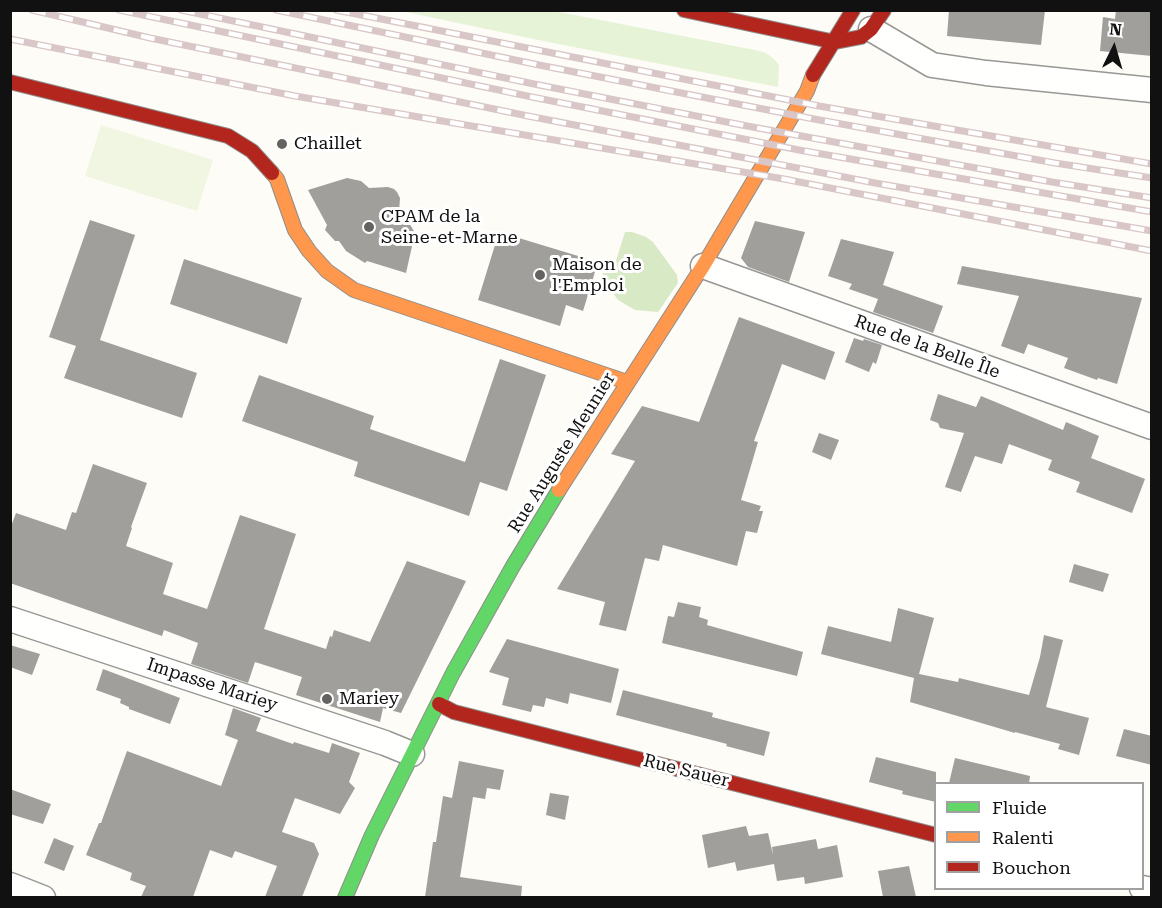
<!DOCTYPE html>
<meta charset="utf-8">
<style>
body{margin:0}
#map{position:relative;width:1162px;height:908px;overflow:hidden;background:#fdfcf7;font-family:"Roboto Serif",serif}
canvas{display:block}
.frame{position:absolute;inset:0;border:12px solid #111;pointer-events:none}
.legend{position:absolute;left:934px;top:782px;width:210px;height:108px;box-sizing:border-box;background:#fff;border:2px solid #a0a0a0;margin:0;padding:8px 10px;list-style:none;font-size:18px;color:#111}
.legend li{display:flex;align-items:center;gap:12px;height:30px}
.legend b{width:30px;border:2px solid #a0a0a0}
.north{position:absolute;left:1084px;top:18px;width:60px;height:60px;-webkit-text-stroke:4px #fff;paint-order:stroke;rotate:5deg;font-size:16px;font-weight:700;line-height:24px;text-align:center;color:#111}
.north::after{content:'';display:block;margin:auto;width:21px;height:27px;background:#111;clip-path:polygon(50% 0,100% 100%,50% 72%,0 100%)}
</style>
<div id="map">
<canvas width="1162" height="908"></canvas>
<div class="frame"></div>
<ul class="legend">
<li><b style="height:8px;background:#63d668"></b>Fluide</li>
<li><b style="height:8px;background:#ff974d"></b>Ralenti</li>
<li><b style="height:8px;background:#b3261e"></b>Bouchon</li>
</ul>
<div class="north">N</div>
</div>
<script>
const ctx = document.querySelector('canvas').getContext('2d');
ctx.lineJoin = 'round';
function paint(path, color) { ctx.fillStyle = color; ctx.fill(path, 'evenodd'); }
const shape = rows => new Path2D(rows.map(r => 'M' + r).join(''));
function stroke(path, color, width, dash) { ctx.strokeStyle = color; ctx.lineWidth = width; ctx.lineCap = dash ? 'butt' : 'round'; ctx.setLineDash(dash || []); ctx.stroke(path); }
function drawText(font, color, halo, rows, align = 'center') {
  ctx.font = font + ' "Roboto Serif",serif'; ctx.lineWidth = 6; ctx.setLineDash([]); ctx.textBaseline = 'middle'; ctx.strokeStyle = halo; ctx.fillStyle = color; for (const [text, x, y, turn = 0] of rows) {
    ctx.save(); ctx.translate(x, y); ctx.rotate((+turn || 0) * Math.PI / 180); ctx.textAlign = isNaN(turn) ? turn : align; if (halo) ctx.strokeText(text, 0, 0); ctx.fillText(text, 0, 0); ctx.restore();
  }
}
paint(shape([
 [401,11,554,11,755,50,766,53,774,59,779,65,778,87,543,41]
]), '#e7f3d7');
paint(shape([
 [625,232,632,232,646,237,653,242,677,275,678,283,658,312,635,310,618,300,607,285,602,271,603,264,614,267]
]), '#d8eac5');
paint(shape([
 [101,125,213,160,197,211,85,176]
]), '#f0f6e1');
paint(shape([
 [949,10,1045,10,1041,45,947,36],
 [1116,10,1152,10,1152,56,1100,51,1103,17,1115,19],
 [347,178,361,181,369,188,388,187,394,189,397,192,400,198,399,213,408,221,415,233,406,273,367,261,365,263,346,251,339,241,335,241,325,230,327,225,308,190],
 [90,220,135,235,100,340,197,373,182,418,64,378,76,346,49,337],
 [755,221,805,232,789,282,748,267,741,258],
 [499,232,598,262,583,311,566,305,560,326,478,300],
 [841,239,894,252,883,285,943,306,933,333,873,312,878,299,849,289,852,284,828,276],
 [184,259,302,298,287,344,170,304],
 [962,266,1142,298,1117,384,1098,378,1097,380,1064,368,1068,358,1028,344,1024,354,1001,346,1019,296,957,284],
 [739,317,835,352,825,380,782,364,754,441,758,442,741,500,761,506,759,511,763,511,757,533,746,531,737,566,663,545,659,561,645,558,626,631,599,625,605,602,557,589,635,461,611,454,642,406,699,422],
 [854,338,863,341,864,339,882,345,876,364,873,362,869,372,845,362],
 [500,359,546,375,507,491,480,482,469,516,354,476,358,462,242,421,259,375,374,416,370,429,465,462],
 [938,394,976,407,981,396,1063,430,1066,422,1099,436,1091,458,1145,479,1132,513,1076,492,1080,482,1048,470,1052,460,1009,444,1002,464,975,456,961,492,945,487,964,433,940,428,938,423,930,420],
 [819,433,839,440,831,460,812,452],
 [93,464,147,483,131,527,132,528,126,546,173,563,163,594,207,609,240,515,296,534,264,629,326,649,330,636,332,637,334,630,370,642,407,561,466,581,401,713,383,708,380,722,296,695,302,677,255,662,248,683,191,664,198,643,164,630,162,636,10,583,10,529,16,513,66,530,72,512,76,513],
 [1074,564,1109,574,1103,592,1069,582],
 [678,602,701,607,699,617,708,620,707,625,803,652,797,676,662,643,668,616,674,617],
 [898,608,934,618,919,674,958,682,959,678,1029,695,1040,657,1044,635,1063,640,1046,707,1089,718,1079,755,1058,749,1060,744,1015,732,1015,733,910,702,914,678,821,654,828,626,891,642],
 [507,639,619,669,611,703,570,693,568,704,546,698,544,707,533,705,531,712,502,705,509,678,489,672],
 [10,645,40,654,32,675,10,667],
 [103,669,180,698,170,724,129,709,129,707,120,703,121,699,96,690],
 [623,690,713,713,712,717,770,732,764,756,726,746,727,744,616,715],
 [233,708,261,718,256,731,293,744,294,742,329,753,332,743,360,753,349,782,355,788,340,814,295,798,282,832,314,843,319,854,302,897,265,897,277,866,235,851,232,858,210,850,193,897,141,897,146,886,130,880,132,873,86,855,99,823,101,823,127,751,221,786,238,740,225,735],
 [1124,729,1152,736,1152,765,1116,756],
 [876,757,936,772,936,802,902,794,903,791,869,782],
 [955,758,1030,776,1029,783,949,783],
 [459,761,504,770,500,790,487,788,485,799,473,797,460,877,522,886,521,897,425,897,433,842,436,842,443,796,452,798],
 [10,789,51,804,43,824,10,814],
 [550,793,569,796,565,820,546,815],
 [746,826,749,836,768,833,773,855,772,847,816,839,818,849,837,845,843,877,805,884,804,877,777,881,774,864,737,871,735,862,708,868,702,835],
 [54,838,74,846,64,871,44,863],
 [909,866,916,897,883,897,878,871]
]), '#a19f9c');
const street = shape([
 [871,29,932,65,986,73,1152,90],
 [703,266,1152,427],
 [10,619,385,743,412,754],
 [10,885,43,898],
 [1142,888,1152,890]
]);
const fast = shape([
 [345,898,372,835,453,673,513,566,559,490]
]);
const slow = shape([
 [272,173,277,179,295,230,309,251,327,271,354,290,627,382],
 [559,490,703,266,807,91,813,75]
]);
const jam = shape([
 [684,10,835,42],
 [835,42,861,37,871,29,884,10],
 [813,75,853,10],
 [10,82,228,136,252,151,272,173],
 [439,704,454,712,936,835]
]);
stroke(street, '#979795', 27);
stroke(fast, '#8e8d8b', 16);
stroke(slow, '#8e8d8b', 16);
stroke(jam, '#8e8d8b', 16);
stroke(street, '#fffffe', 24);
stroke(fast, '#63d668', 14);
stroke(slow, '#ff974d', 14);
stroke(jam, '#b3261e', 14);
const rail = shape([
 [32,10,150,38,528,116,875,183,1152,231],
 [119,10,532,97,799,150,1152,212],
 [181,10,534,84,747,126,1052,182,1152,198],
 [276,10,539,65,814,119,1055,163,1152,178],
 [336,10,819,106,1152,164],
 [10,39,295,96,784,179,1152,251]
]);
stroke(rail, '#d9c6c7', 7);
stroke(rail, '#fff', 4.5, [14]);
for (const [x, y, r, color] of [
 [282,144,6,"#646362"],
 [369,227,6,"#646362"],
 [540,275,6,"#646362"],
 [327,699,6,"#646362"]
]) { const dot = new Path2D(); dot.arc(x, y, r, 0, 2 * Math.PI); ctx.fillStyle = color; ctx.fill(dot); stroke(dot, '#fff', 2); }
drawText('18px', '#111', '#fff', [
 ["Chaillet",294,144],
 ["CPAM de la",381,217],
 ["Seine-et-Marne",381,238],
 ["Maison de",552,265],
 ["l'Emploi",552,286],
 ["Mariey",339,699]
], 'left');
drawText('18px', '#111', '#fff', [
 ["Rue de la Belle Île",927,347,20],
 ["Rue Auguste Meunier",562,453,-58],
 ["Impasse Mariey",212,685,18],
 ["Rue Sauer",686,771,14]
]);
</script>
